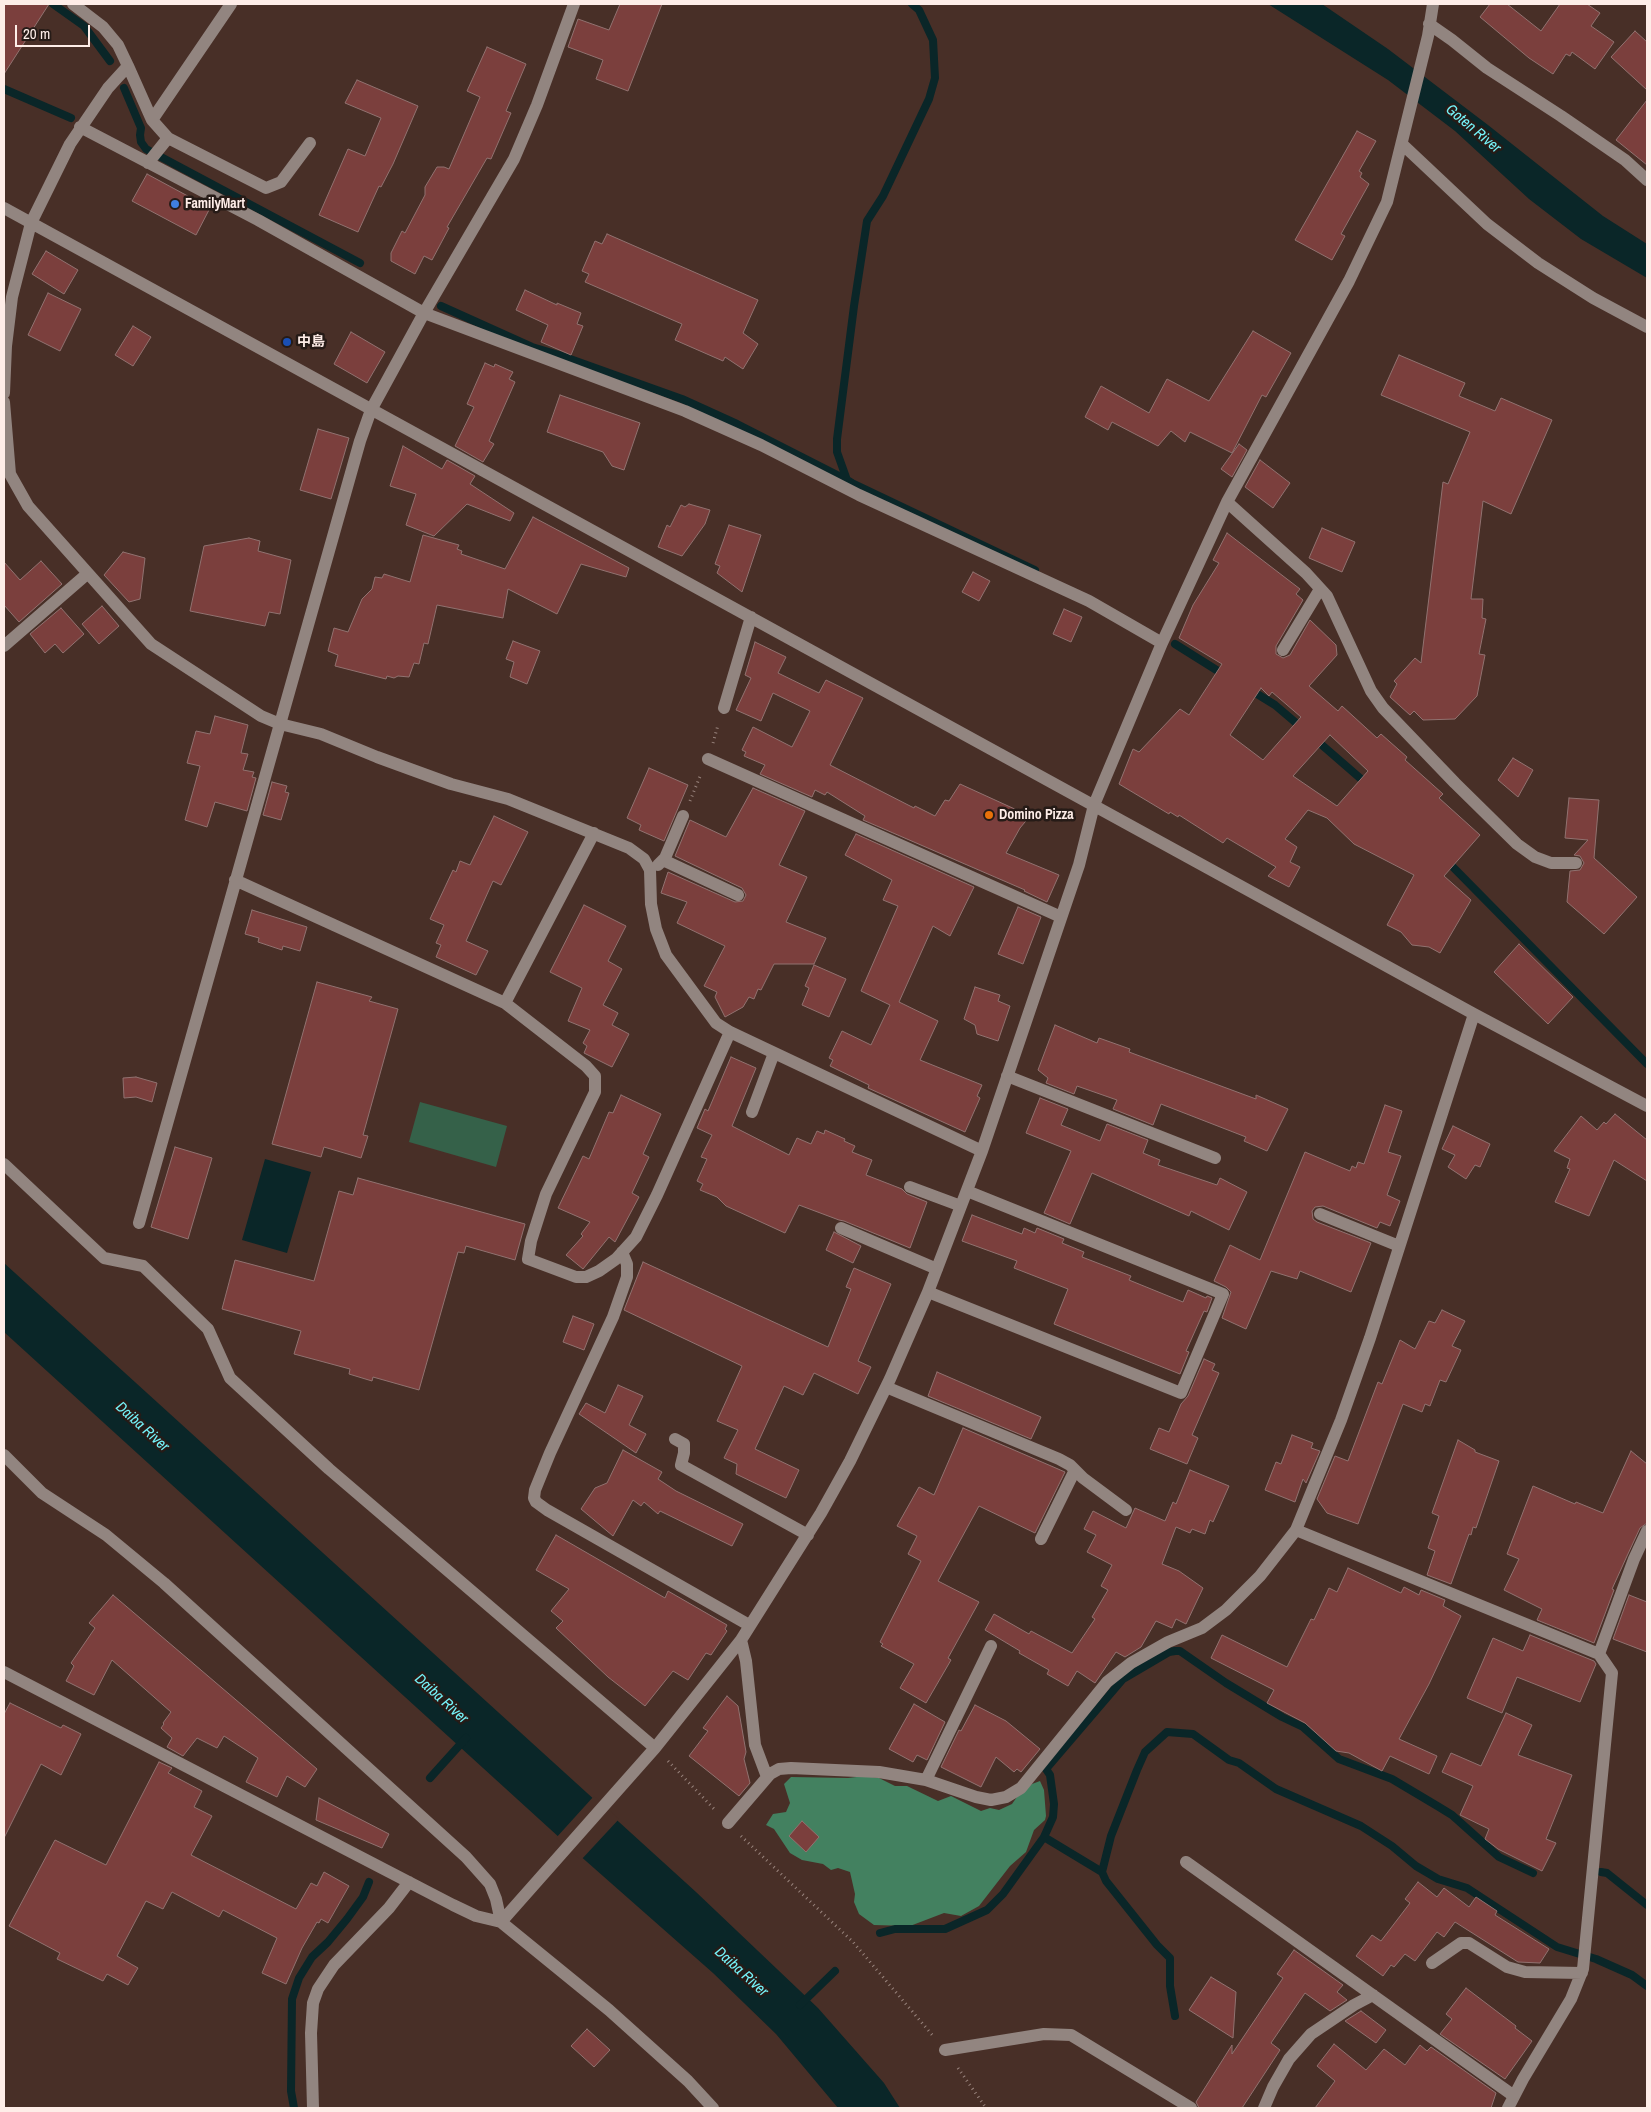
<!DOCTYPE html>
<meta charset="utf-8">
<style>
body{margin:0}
#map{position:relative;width:1651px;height:2112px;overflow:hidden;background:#482f27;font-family:"Archivo Narrow",sans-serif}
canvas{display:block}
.frame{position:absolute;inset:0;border:5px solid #feede8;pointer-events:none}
.scale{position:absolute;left:15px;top:25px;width:75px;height:22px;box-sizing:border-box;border:2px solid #feede8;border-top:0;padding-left:6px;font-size:15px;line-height:18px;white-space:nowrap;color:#feede8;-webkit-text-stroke:4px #261b17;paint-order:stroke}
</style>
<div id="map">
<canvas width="1651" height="2112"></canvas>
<div class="frame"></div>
<div class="scale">20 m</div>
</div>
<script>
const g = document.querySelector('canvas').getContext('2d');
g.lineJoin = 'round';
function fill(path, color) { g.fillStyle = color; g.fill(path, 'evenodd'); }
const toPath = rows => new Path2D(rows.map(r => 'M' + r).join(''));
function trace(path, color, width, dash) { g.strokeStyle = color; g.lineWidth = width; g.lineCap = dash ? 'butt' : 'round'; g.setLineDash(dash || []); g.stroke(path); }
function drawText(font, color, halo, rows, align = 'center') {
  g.font = font + ' "Archivo Narrow","Noto Sans JP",sans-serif'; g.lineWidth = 5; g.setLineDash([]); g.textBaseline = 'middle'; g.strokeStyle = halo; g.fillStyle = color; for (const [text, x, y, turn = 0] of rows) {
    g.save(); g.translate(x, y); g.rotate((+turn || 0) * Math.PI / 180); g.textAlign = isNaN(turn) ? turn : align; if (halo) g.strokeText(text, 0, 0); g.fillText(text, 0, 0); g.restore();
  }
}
fill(toPath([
 [420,1102,507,1126,496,1167,409,1142]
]), '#356149');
fill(toPath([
 [865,1776,879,1778,895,1786,907,1786,938,1801,951,1796,981,1811,990,1808,999,1810,1012,1804,1019,1794,1032,1784,1040,1781,1044,1790,1046,1816,1045,1820,1034,1830,1026,1852,1010,1866,979,1906,961,1916,944,1913,910,1926,874,1925,859,1914,854,1902,855,1894,850,1872,838,1868,831,1870,823,1864,802,1860,790,1853,774,1829,766,1825,773,1814,786,1812,790,1803,784,1784,791,1777,848,1778]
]), '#438160');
fill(toPath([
 [1268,4,1322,4,1388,49,1488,125,1603,216,1647,244,1647,278,1581,239,1529,199,1455,131,1388,80],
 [265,1159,311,1172,287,1253,242,1240],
 [4,1263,696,1892,818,2008,884,2083,900,2108,838,2108,776,2034,713,1973,561,1839,4,1332]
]), '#0a2628');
fill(toPath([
 [594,1796,619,1819,581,1860,556,1838]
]), '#482f27');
trace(toPath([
 [53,4,84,26,110,61],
 [912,4,919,10,933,40,935,78,929,99,883,196,867,221,854,306,837,439,837,452,847,480,852,483,1035,570],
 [124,88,141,128,140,135,141,142,146,149,360,263],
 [4,89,71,118],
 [441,306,532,347,559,355,682,399,737,424,847,480],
 [1175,644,1226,676],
 [1249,689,1275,705,1302,728],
 [1315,739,1368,785],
 [1447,861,1647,1064],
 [430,1778,466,1738],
 [1044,1837,1053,1817,1054,1804,1050,1775,1046,1769,1123,1679,1169,1652,1175,1651,1180,1651,1226,1683,1282,1717,1303,1727,1339,1759,1392,1779,1439,1807,1452,1815,1499,1857,1533,1873],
 [1102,1872,1106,1881,1157,1945,1170,1958,1170,1986,1175,2016],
 [1601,1872,1607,1873,1647,1905],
 [880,1933,895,1929,945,1929,987,1910,1003,1894,1044,1837,1102,1872,1111,1836,1137,1770,1145,1752,1167,1732,1193,1734,1229,1760,1239,1763,1276,1789,1361,1826,1392,1846,1416,1866,1438,1879,1467,1888,1557,1947,1596,1959,1632,1975,1647,1986],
 [800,2005,835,1971],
 [294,2108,291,2091,292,1999,299,1978,312,1957,328,1942,347,1919,363,1897,369,1882]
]), '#0a2628', 8);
const building = toPath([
 [4,4,49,4,4,74,4,4],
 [620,4,662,4,628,91,596,79,603,60,568,47,578,19,609,30,620,4],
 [1490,4,1507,4,1541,31,1560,4,1587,4,1600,13,1591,26,1614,42,1595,69,1572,52,1570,56,1566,54,1553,74,1529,58,1480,17,1490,4],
 [1635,31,1647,42,1647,90,1611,57,1635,31],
 [487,47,526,64,506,111,511,113,491,159,487,158,447,227,449,228,432,260,424,256,415,274,391,261,391,253,402,231,405,233,425,195,425,187,437,167,444,167,449,169,480,97,467,91,487,47],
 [357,80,418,106,393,164,381,187,379,186,358,232,319,215,348,149,365,156,381,118,345,103,357,80],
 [1647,100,1647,165,1616,140,1647,100],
 [1357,131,1376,141,1359,171,1362,173,1360,177,1369,184,1341,234,1345,236,1332,260,1295,240,1357,131],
 [147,174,210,208,196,235,132,201,147,174],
 [607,234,758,300,743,333,758,344,743,369,725,357,723,361,675,340,682,324,585,282,589,274,582,271,595,241,602,244,607,234],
 [46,251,78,270,64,294,32,274,46,251],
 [525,290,557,305,557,303,581,313,577,324,583,326,571,355,541,342,548,325,516,310,525,290],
 [48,293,81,309,60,351,28,335,48,293],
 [133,326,151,337,133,366,115,355,133,326],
 [1253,331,1291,353,1266,397,1262,395,1232,453,1190,432,1185,442,1171,431,1158,446,1112,422,1108,430,1085,417,1101,386,1149,413,1167,379,1209,401,1253,331],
 [351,332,385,352,367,383,334,364,351,332],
 [1399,355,1465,383,1459,396,1495,411,1501,398,1552,420,1511,514,1483,501,1471,599,1483,599,1482,618,1486,619,1479,654,1485,655,1477,696,1455,719,1423,720,1414,711,1410,715,1390,697,1397,684,1394,681,1415,658,1421,663,1443,482,1448,484,1470,432,1381,395,1399,355],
 [485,363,494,367,495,364,513,372,509,379,515,382,489,441,494,444,483,462,455,446,474,407,467,404,485,363],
 [560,395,640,423,624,470,612,466,603,452,547,432,560,395],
 [318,429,349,438,331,499,300,490,318,429],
 [1239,444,1247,450,1232,477,1221,469,1239,444],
 [403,446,442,469,447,460,475,476,470,484,514,513,510,521,467,504,434,536,406,525,416,494,390,486,403,446],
 [1260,460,1290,483,1273,508,1245,487,1260,460],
 [689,504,710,510,705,524,682,556,658,547,667,525,670,527,681,505,685,507,689,504],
 [533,517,629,568,626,577,581,564,557,614,508,589,503,618,437,605,428,644,424,643,419,664,414,663,409,677,398,676,394,678,387,676,386,679,335,666,338,655,328,651,334,628,348,632,362,599,372,589,375,577,382,578,384,574,410,582,423,535,459,545,457,549,462,551,461,554,505,569,533,517],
 [729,525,761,535,742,592,717,573,720,566,715,564,729,525],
 [1322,528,1355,542,1342,572,1309,558,1322,528],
 [1227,533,1300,589,1296,594,1303,600,1276,646,1276,654,1283,658,1290,655,1310,620,1336,645,1337,655,1309,686,1338,711,1342,706,1377,738,1381,734,1407,757,1405,760,1443,794,1439,798,1480,835,1444,876,1471,900,1440,953,1429,947,1412,945,1401,932,1387,925,1414,875,1354,844,1327,818,1308,810,1285,839,1297,847,1290,862,1300,867,1289,887,1268,876,1276,867,1227,838,1223,843,1179,815,1178,817,1170,812,1169,814,1119,784,1133,749,1139,752,1180,709,1189,715,1222,664,1179,638,1193,605,1219,563,1213,560,1227,533],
 [1261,688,1269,696,1272,692,1301,717,1263,760,1230,735,1261,688],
 [1330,735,1368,771,1337,806,1293,776,1330,735],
 [249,538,260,541,258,551,291,560,280,614,269,612,265,626,190,611,204,546,249,538],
 [123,552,145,558,140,599,129,602,104,575,123,552],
 [41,561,62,584,19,622,4,605,4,562,20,580,41,561],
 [973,572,990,581,979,601,962,592,973,572],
 [102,606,119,626,99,644,82,624,102,606],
 [61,608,84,634,63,653,55,644,45,653,30,634,61,608],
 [1064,609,1082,617,1071,642,1053,634,1064,609],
 [513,641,540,651,527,684,510,677,514,662,506,659,513,641],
 [755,642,786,657,778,673,819,693,826,680,863,698,830,765,914,808,915,806,935,816,945,800,949,801,960,784,1030,816,1020,828,1006,853,1059,875,1047,902,1024,891,1025,890,863,820,865,816,827,792,825,795,815,790,812,797,760,774,765,765,744,756,746,752,742,750,753,727,792,747,810,711,773,693,761,721,736,710,751,678,745,675,755,642],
 [215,716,248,725,241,753,248,754,243,770,254,772,252,777,256,778,247,811,215,802,207,827,185,820,200,766,187,763,196,731,210,734,215,716],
 [1513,758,1533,770,1518,797,1498,780,1513,758],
 [649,768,688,785,664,841,639,830,641,825,627,818,649,768],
 [272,782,287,786,285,792,289,793,281,820,263,815,272,782],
 [753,788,805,811,779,865,807,877,786,922,826,938,814,964,774,964,761,990,758,989,754,999,749,997,743,1007,725,1017,715,997,717,992,704,986,725,946,677,923,687,902,661,893,668,872,735,902,743,901,746,895,742,888,675,856,690,820,726,837,753,788],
 [1569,798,1599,800,1594,858,1637,897,1604,934,1567,902,1570,871,1580,870,1584,863,1580,856,1574,855,1588,840,1565,838,1569,798],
 [494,816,528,832,501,885,493,881,466,941,488,951,476,975,436,957,441,945,436,943,444,925,430,919,453,870,456,872,460,861,470,865,494,816],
 [856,834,974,887,950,936,933,926,899,1002,938,1021,920,1060,982,1085,977,1096,980,1098,965,1132,868,1088,869,1085,830,1066,833,1060,829,1058,842,1031,871,1045,890,1005,861,991,898,906,883,900,892,880,845,855,856,834],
 [584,905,626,926,608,961,622,969,603,1005,618,1013,612,1025,629,1034,612,1067,584,1053,587,1046,583,1043,590,1030,568,1021,582,988,550,972,584,905],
 [1018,907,1041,917,1023,964,998,954,1018,907],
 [252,910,307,927,300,951,283,946,282,950,258,942,259,938,245,934,252,910],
 [1519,944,1573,997,1548,1024,1494,972,1519,944],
 [814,965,846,979,829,1017,802,1005,809,988,805,986,814,965],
 [317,982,372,997,369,1001,398,1009,363,1135,368,1136,361,1158,324,1147,321,1157,272,1144,317,982],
 [975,987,1000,995,998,1001,1010,1006,998,1041,977,1034,975,1025,964,1019,975,987],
 [1055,1025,1097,1043,1099,1038,1130,1049,1129,1052,1256,1099,1256,1095,1288,1109,1267,1151,1244,1141,1246,1137,1161,1104,1153,1125,1113,1109,1117,1100,1077,1086,1074,1094,1046,1083,1048,1078,1038,1070,1055,1025],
 [731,1057,756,1068,732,1126,789,1155,797,1138,811,1144,817,1131,824,1134,825,1130,845,1139,844,1141,855,1146,852,1152,872,1160,866,1175,902,1189,907,1194,927,1202,910,1248,844,1221,839,1220,799,1205,785,1233,726,1206,717,1197,700,1190,703,1184,697,1181,707,1159,701,1157,712,1135,697,1128,705,1109,708,1111,731,1057],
 [136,1077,157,1083,152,1102,136,1097,124,1098,123,1078,136,1077],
 [621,1095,661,1114,643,1154,649,1157,632,1193,639,1197,615,1242,609,1237,583,1269,566,1255,583,1236,581,1234,590,1222,558,1208,583,1156,589,1159,609,1112,613,1113,621,1095],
 [1040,1098,1068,1109,1061,1125,1100,1141,1107,1124,1148,1140,1143,1153,1160,1160,1158,1165,1217,1185,1220,1178,1247,1192,1229,1230,1191,1211,1189,1216,1092,1173,1070,1224,1044,1213,1071,1151,1026,1133,1040,1098],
 [1385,1105,1402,1111,1388,1152,1401,1156,1387,1195,1400,1201,1390,1226,1380,1222,1377,1228,1323,1206,1315,1207,1312,1211,1313,1219,1317,1222,1371,1243,1351,1292,1300,1271,1297,1279,1271,1271,1246,1329,1222,1318,1231,1292,1226,1287,1214,1281,1230,1245,1260,1260,1305,1152,1350,1171,1352,1166,1356,1168,1358,1162,1364,1164,1385,1105],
 [1615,1114,1647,1140,1647,1181,1614,1160,1589,1216,1555,1202,1570,1169,1567,1168,1570,1159,1554,1151,1581,1116,1597,1130,1604,1122,1606,1124,1615,1114],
 [1453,1126,1490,1144,1480,1167,1475,1165,1466,1179,1448,1167,1455,1155,1442,1149,1453,1126],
 [175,1147,212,1158,188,1239,151,1227,175,1147],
 [358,1178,525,1224,515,1260,466,1246,464,1253,458,1252,419,1390,373,1377,372,1381,349,1374,350,1369,294,1354,301,1331,222,1309,235,1260,314,1281,339,1191,353,1195,358,1178],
 [972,1215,1022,1234,1024,1228,1035,1233,1037,1228,1064,1239,1062,1243,1084,1252,1082,1257,1131,1276,1129,1280,1183,1302,1188,1290,1206,1298,1207,1296,1212,1298,1207,1312,1204,1311,1186,1351,1189,1352,1180,1374,1054,1324,1068,1289,1014,1268,1017,1261,962,1241,972,1215],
 [834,1232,861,1246,853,1263,826,1250,834,1232],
 [643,1262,828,1347,851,1289,846,1287,854,1268,891,1284,858,1361,871,1367,858,1394,814,1373,803,1395,784,1386,755,1449,799,1470,786,1498,736,1474,737,1464,724,1458,738,1430,717,1421,742,1366,624,1310,643,1262],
 [1442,1310,1465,1321,1452,1346,1461,1350,1446,1382,1440,1380,1430,1406,1425,1404,1422,1412,1403,1404,1358,1524,1327,1513,1317,1499,1335,1456,1348,1461,1378,1382,1382,1384,1400,1340,1415,1349,1429,1321,1435,1323,1442,1310],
 [573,1316,594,1324,584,1350,563,1342,573,1316],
 [1204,1359,1215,1364,1212,1370,1219,1373,1192,1435,1198,1438,1187,1464,1150,1449,1159,1428,1169,1432,1181,1404,1188,1396,1204,1359],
 [937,1372,1041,1417,1031,1439,928,1396,937,1372],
 [618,1385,643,1396,629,1425,646,1434,636,1453,579,1414,586,1403,605,1413,618,1385],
 [963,1428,1065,1472,1035,1533,979,1506,938,1581,979,1602,948,1658,951,1660,926,1703,900,1688,914,1664,881,1646,883,1644,880,1642,921,1561,908,1554,917,1536,897,1526,919,1487,934,1495,963,1428],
 [1292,1435,1313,1443,1311,1448,1320,1451,1306,1483,1303,1479,1295,1502,1265,1490,1276,1462,1281,1464,1292,1435],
 [1458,1440,1475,1450,1475,1452,1499,1461,1476,1528,1473,1527,1471,1535,1469,1534,1451,1584,1427,1575,1435,1551,1428,1548,1439,1516,1432,1513,1458,1440],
 [623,1450,662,1472,658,1479,676,1491,743,1524,732,1546,660,1511,658,1514,644,1502,641,1506,633,1500,613,1536,581,1509,595,1488,607,1483,623,1450],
 [1631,1451,1647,1464,1647,1523,1640,1528,1627,1556,1612,1589,1614,1590,1594,1643,1537,1620,1542,1609,1504,1590,1519,1559,1507,1554,1533,1486,1575,1504,1576,1502,1603,1513,1631,1451],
 [1190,1470,1229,1486,1213,1522,1210,1520,1205,1534,1192,1529,1190,1533,1176,1527,1162,1564,1179,1571,1203,1588,1186,1624,1176,1619,1172,1628,1156,1621,1141,1647,1125,1657,1116,1652,1095,1683,1077,1671,1068,1686,1047,1674,1049,1670,1019,1653,1020,1651,985,1630,994,1614,1029,1634,1031,1631,1072,1653,1095,1619,1092,1617,1108,1590,1101,1586,1112,1565,1087,1552,1096,1535,1084,1529,1093,1511,1126,1528,1135,1508,1165,1521,1173,1502,1176,1504,1190,1470],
 [556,1535,665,1598,668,1591,727,1625,725,1629,727,1631,711,1655,706,1653,688,1680,673,1671,645,1706,608,1677,556,1628,563,1621,551,1611,569,1589,536,1570,556,1535],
 [1348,1568,1401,1593,1404,1587,1419,1595,1421,1590,1445,1600,1443,1606,1461,1616,1429,1684,1399,1739,1437,1756,1429,1774,1390,1756,1382,1771,1349,1753,1336,1751,1305,1723,1267,1703,1274,1690,1211,1658,1222,1635,1287,1667,1311,1619,1314,1620,1329,1588,1337,1592,1348,1568],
 [113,1595,317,1769,305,1787,287,1776,277,1797,246,1782,258,1758,224,1736,217,1748,197,1738,183,1756,167,1747,172,1738,161,1728,164,1724,163,1723,171,1712,112,1660,94,1695,66,1681,74,1666,71,1663,95,1628,89,1623,113,1595],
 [1629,1595,1647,1602,1647,1652,1613,1639,1629,1595],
 [1530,1635,1594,1661,1596,1664,1580,1702,1517,1677,1502,1713,1467,1698,1493,1638,1523,1651,1530,1635],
 [727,1696,738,1706,746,1752,744,1759,750,1783,739,1796,689,1756,708,1731,703,1728,727,1696],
 [10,1703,61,1728,63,1725,81,1734,61,1775,41,1764,4,1838,4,1714,10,1703],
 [914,1704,945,1722,927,1760,917,1755,913,1762,889,1749,914,1704],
 [975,1705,1006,1721,1040,1749,1021,1772,1017,1769,1014,1772,996,1757,981,1787,941,1767,959,1730,961,1731,975,1705],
 [1506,1713,1532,1725,1518,1755,1572,1775,1546,1839,1556,1843,1542,1871,1498,1849,1485,1839,1489,1829,1460,1815,1473,1786,1442,1772,1451,1753,1481,1766,1506,1713],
 [159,1762,172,1768,168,1773,202,1791,194,1807,212,1816,191,1855,296,1909,311,1883,317,1886,324,1872,349,1886,328,1923,321,1919,319,1923,317,1922,302,1948,286,1984,262,1973,277,1938,223,1910,219,1917,172,1892,163,1909,146,1901,117,1956,138,1968,128,1985,107,1974,103,1981,57,1959,60,1953,9,1926,55,1840,106,1865,159,1762],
 [319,1798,389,1834,382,1848,316,1820,319,1798],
 [802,1821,819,1837,806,1852,789,1836,802,1821],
 [1418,1882,1437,1897,1444,1888,1469,1907,1476,1897,1497,1911,1495,1915,1549,1949,1540,1963,1518,1962,1455,1922,1444,1937,1437,1932,1415,1961,1405,1954,1394,1967,1391,1965,1383,1976,1356,1956,1372,1935,1381,1941,1410,1903,1405,1899,1418,1882],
 [1294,1950,1343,1985,1337,1992,1347,2000,1330,2011,1305,1993,1271,2043,1280,2050,1242,2108,1199,2108,1196,2102,1232,2045,1232,2054,1283,1978,1277,1974,1294,1950],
 [1211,1977,1236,1992,1233,2038,1189,2010,1211,1977],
 [1466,1988,1516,2026,1515,2028,1532,2041,1505,2079,1440,2034,1452,2019,1446,2014,1466,1988],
 [1361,2011,1386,2030,1376,2043,1345,2021,1361,2011],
 [587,2029,610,2050,594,2067,571,2046,587,2029],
 [1334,2044,1366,2070,1384,2049,1405,2065,1420,2045,1427,2051,1431,2047,1496,2093,1491,2108,1315,2108,1335,2081,1317,2066,1334,2044]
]);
fill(building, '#7b3f3d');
trace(building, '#917270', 1);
trace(toPath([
 [713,743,718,725],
 [690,801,701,774],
 [668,1761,716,1811],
 [741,1836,853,1942,934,2037],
 [958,2068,986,2108]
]), '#99847d', 3, [1, 4]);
trace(toPath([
 [73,4,103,27,118,45,128,66],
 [1429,24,1452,40,1487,68,1561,116,1625,160,1647,180],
 [152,120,168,138,266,188,281,182,310,143],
 [80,127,258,220,424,313,685,411,761,445,859,495,1089,601,1162,643],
 [1402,144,1487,224,1538,263,1593,298,1647,327],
 [148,163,168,138],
 [4,208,1474,1014,1647,1106],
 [4,393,6,346,12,297,31,223,70,144,108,88,128,66,152,120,231,4],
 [4,402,10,474,28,506,151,644,261,716,280,724,321,734,377,757,451,784,508,799,629,848,644,859,650,870,651,904,656,929,666,955,716,1023,730,1032,982,1151],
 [1227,502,1306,573,1327,596,1371,691,1383,708,1455,783,1517,844,1535,857,1551,863,1576,863],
 [4,646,87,574],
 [1283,650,1320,589],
 [724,708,751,617],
 [708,759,1061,917],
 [663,860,738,895],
 [658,865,665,858,683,816],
 [235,880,505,1003,586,1066,595,1076,595,1092,546,1194,531,1241,528,1259,576,1277,586,1277,599,1271,616,1259,636,1237,657,1195,730,1032],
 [505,1003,594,833],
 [1474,1014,1370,1338,1341,1420,1296,1530,1599,1654,1612,1673,1583,1969,1571,1999,1523,2079,1508,2108],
 [1007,1076,1215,1158],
 [752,1112,774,1053],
 [4,1164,104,1258,143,1266,208,1329,230,1378,329,1469,655,1748],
 [910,1187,961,1206],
 [1320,1214,1399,1246],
 [139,1223,360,441,371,410,424,313,514,159,537,105,574,4],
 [841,1228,937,1269],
 [622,1252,627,1264,627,1277,613,1317,550,1453,535,1490,534,1498,536,1502,547,1510,749,1625],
 [928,1292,1181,1393,1223,1294,967,1191],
 [886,1387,1059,1459,1070,1465,1083,1478,1126,1510],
 [675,1439,684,1444,684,1453,681,1465,808,1535],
 [4,1455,42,1493,106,1535,164,1583,466,1857,490,1884,496,1899,501,1922],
 [1041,1539,1075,1470],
 [741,1640,746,1661,755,1745,767,1777],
 [1599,1654,1634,1559,1647,1531],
 [4,1672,453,1905,476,1916,501,1922,609,2010,688,2081,713,2108],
 [926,1780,976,1797,991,1800,1006,1797,1021,1788,1107,1682,1131,1663,1168,1642,1202,1628,1226,1610,1260,1576,1296,1530],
 [728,1823,770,1774,779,1769,791,1768,879,1772,926,1780,991,1646],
 [1186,1862,1514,2096],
 [501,1922,655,1748,741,1640,821,1513,850,1461,890,1379,928,1292,982,1151,1079,865,1094,805,1162,643,1227,502,1349,281,1387,202,1428,36,1433,4],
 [1432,1963,1461,1943,1469,1943,1507,1967,1525,1972,1582,1973],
 [945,2050,1044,2034,1071,2035,1191,2108],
 [313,2108,311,2033,313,2003,318,1989,334,1965,389,1908,409,1882],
 [1264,2108,1273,2087,1289,2059,1311,2034,1354,2005,1373,1995]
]), '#928580', 12);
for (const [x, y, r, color] of [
 [175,204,5,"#3f7fe0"],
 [287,342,5,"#1a4fb4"],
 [989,815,5,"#e8710a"]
]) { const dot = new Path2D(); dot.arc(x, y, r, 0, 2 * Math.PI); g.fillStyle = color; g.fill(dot); trace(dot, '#261b17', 2); }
drawText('bold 14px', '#feede8', '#261b17', [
 ["FamilyMart",185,204],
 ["中島",297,342],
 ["Domino Pizza",999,815]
], 'left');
drawText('italic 15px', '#75f4fa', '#261b17', [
 ["Goten River",1473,129,40],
 ["Daiba River",142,1427,42],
 ["Daiba River",441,1699,42],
 ["Daiba River",741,1972,42]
]);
</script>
